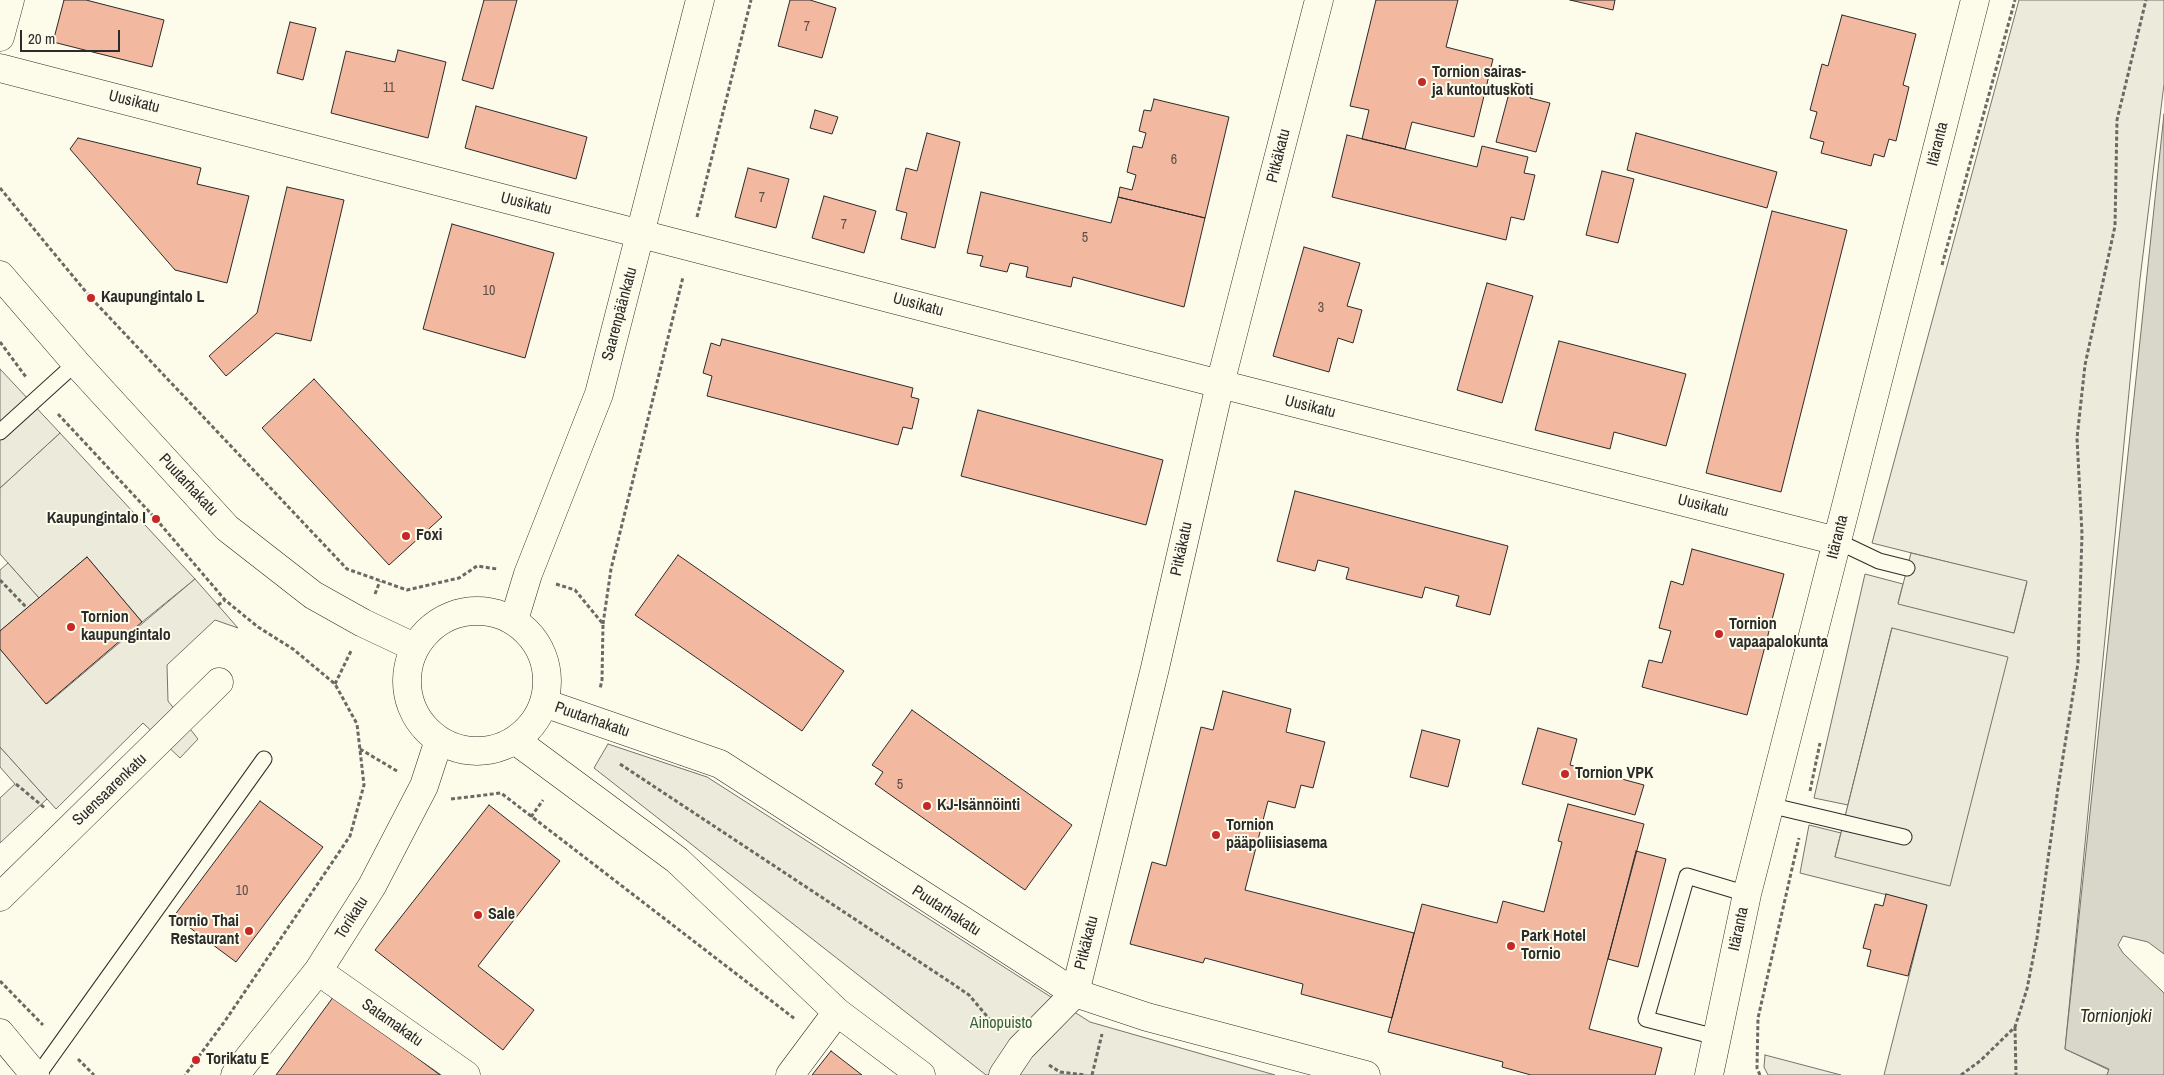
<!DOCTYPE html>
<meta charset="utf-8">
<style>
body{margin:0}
#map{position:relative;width:2164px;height:1075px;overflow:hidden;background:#fdfbea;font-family:"Archivo Narrow",sans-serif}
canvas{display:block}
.scale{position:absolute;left:20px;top:30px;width:100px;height:22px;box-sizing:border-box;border:2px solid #2b2b2b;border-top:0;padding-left:6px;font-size:15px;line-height:18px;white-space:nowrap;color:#2b2b2b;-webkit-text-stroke:4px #fdfbea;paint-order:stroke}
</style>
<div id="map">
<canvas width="2164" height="1075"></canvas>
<div class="scale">20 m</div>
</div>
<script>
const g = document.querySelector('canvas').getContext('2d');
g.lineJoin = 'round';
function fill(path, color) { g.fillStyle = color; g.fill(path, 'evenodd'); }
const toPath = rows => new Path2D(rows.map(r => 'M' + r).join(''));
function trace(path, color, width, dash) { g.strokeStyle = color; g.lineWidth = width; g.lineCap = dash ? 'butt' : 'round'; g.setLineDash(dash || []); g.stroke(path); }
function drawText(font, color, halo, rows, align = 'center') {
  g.font = font + ' "Archivo Narrow",sans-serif'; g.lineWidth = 4; g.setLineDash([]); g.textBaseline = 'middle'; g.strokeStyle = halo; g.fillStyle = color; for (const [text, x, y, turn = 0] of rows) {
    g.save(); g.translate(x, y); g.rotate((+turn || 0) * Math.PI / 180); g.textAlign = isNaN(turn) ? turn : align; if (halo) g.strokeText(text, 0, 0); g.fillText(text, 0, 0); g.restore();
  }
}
const green = toPath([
 [2019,0,2164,0,2164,84,2140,279,2065,1049,2109,1070,2107,1075,1884,1075,1927,905,1800,873,1809,825,1841,833,1835,857,1892,628,1848,805,1814,798,1865,574,1903,584,1898,603,2014,633,2027,582,1872,543,2019,0],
 [60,433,195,579,142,622,87,557,39,598,0,554,0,488,60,433],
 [608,744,707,777,1090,1022,1275,1075,986,1075,594,768,608,744],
 [0,747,47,799,0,843,0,798,15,784,0,767,0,747],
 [1765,1055,1841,1075,1768,1075,1764,1067,1765,1055]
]);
fill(green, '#ecebdb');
trace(green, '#74746e', 1);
const parking = toPath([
 [0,369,60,433,0,488,0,369],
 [1911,553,2027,581,2014,633,1898,604,1911,553],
 [8,563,39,598,0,631,0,570,8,563],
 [195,579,238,628,215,620,167,665,168,701,198,739,180,758,143,723,56,809,0,747,0,649,47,704,195,579],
 [1892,628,2008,657,1950,886,1835,857,1892,628]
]);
fill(parking, '#eceadb');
trace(parking, '#74746e', 1);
const water = toPath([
 [2164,114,2164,954,2148,942,2123,936,2118,945,2123,953,2164,993,2164,1075,2107,1075,2109,1069,2065,1049,2164,114]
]);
fill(water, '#d8d7c9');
trace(water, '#74746e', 1);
const building = toPath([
 [64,0,86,0,164,20,152,67,53,42,64,0],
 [484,0,517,0,493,89,462,80,484,0],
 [790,0,810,0,836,8,822,58,778,46,790,0],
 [1376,0,1458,0,1446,47,1493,59,1474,137,1412,122,1405,149,1362,139,1369,110,1350,106,1376,0],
 [1570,0,1615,0,1613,10,1570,0],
 [1842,15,1916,34,1903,85,1909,87,1896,141,1889,139,1884,157,1874,154,1871,166,1821,153,1824,142,1810,138,1817,112,1810,110,1822,64,1828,66,1842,15],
 [290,22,316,28,303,80,277,73,290,22],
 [398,50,446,62,428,138,331,113,346,51,395,62,398,50],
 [1512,82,1533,88,1530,98,1550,103,1536,152,1496,142,1512,82],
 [1154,99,1229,117,1205,218,1118,197,1120,187,1132,190,1136,175,1127,172,1133,146,1142,148,1146,133,1139,131,1144,110,1151,111,1154,99],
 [476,106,587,137,576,179,465,148,476,106],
 [815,110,838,117,832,134,810,128,815,110],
 [927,133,960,142,935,248,901,239,907,213,896,210,906,168,917,171,927,133],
 [1636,133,1777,172,1767,208,1627,170,1636,133],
 [1347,135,1477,167,1482,146,1528,157,1524,173,1535,175,1524,220,1511,217,1506,240,1332,197,1347,135],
 [78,138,201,168,197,184,249,196,227,283,175,270,70,149,78,138],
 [748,168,789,179,776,228,735,217,748,168],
 [1602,171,1634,179,1618,243,1586,235,1602,171],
 [287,187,344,200,311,341,276,333,226,376,209,356,257,313,287,187],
 [981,192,1111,223,1118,197,1205,218,1184,307,1073,277,1071,287,1026,277,1028,267,1010,263,1007,272,980,266,983,256,967,253,981,192],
 [824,196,876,211,864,253,812,238,824,196],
 [1772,211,1847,230,1781,492,1706,473,1772,211],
 [452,224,554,253,525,358,423,329,452,224],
 [1304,247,1360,263,1347,306,1362,310,1353,343,1338,338,1329,372,1273,356,1304,247],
 [1487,283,1533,296,1502,403,1457,390,1487,283],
 [722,339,913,388,911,397,919,399,912,429,903,427,898,445,707,396,712,376,703,373,711,343,720,346,722,339],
 [1559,341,1686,374,1666,446,1614,432,1610,449,1535,430,1559,341],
 [314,379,442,517,389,565,262,428,314,379],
 [978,410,1163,460,1146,525,961,476,978,410],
 [1295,491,1508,546,1490,615,1456,606,1459,596,1425,587,1422,598,1346,579,1349,568,1318,560,1315,571,1277,561,1295,491],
 [1692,549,1784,574,1747,715,1642,687,1649,660,1662,663,1671,631,1659,628,1671,581,1683,585,1692,549],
 [678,555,844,671,802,731,635,615,678,555],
 [87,557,142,622,46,704,0,649,0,631,87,557],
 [1223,691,1291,709,1286,732,1325,742,1313,788,1301,785,1295,808,1268,801,1245,890,1414,933,1392,1018,1301,994,1303,984,1205,958,1203,963,1130,944,1152,862,1166,866,1201,727,1213,730,1223,691],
 [912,710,1072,825,1025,890,875,784,883,772,872,765,912,710],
 [1538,728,1577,739,1570,765,1644,785,1635,815,1522,784,1538,728],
 [1422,730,1460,740,1448,787,1410,777,1422,730],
 [260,801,323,847,236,962,174,916,260,801],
 [1568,804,1644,824,1589,1029,1662,1048,1655,1075,1531,1075,1502,1067,1503,1062,1388,1032,1422,904,1497,923,1503,901,1544,912,1562,842,1558,841,1568,804],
 [489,805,560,861,478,966,534,1010,503,1050,375,950,489,805],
 [1636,851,1666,859,1638,967,1608,959,1636,851],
 [1886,894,1927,905,1908,976,1867,966,1871,950,1863,948,1875,904,1883,906,1886,894],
 [334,996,440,1075,276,1075,334,996],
 [831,1051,862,1075,812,1075,831,1051]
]);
fill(building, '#f2b8a0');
trace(building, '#2b2b2b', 1);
const service = toPath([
 [0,432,76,363],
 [1837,541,1879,561,1907,568],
 [1769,805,1904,837],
 [1716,1037,1646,1019,1687,876,1747,894],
 [38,1075,264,759]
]);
const minor = toPath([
 [0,37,10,0],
 [0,68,1220,384,1837,541],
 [0,275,76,363,227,528,313,595,363,623,414,647],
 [0,897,219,682],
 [318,971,466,1075],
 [1075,993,1155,668,1220,384,1319,0],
 [0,1033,35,1075],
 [235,1075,318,971,372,886,424,786,438,743],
 [790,1075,837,1012],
 [1709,1075,1747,894,1975,0]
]);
const tertiary = toPath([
 '407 681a70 70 0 1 1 140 0a70 70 0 1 1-140 0Z',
 [514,620,528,574,599,394,700,0],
 [544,703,720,764,1075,993,1147,1017,1366,1075],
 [515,740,677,860,837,1012,921,1075],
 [1003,1075,1021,1048,1075,993]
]);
trace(service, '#2b2b2b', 17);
trace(minor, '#2b2b2b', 29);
trace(tertiary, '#2b2b2b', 29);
trace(toPath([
 [0,188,91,298,347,569,407,590,459,578,477,566,497,569],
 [697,217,751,0],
 [1942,265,2015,0],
 [0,342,26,377],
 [58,414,156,519,225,600,258,627,293,649,335,684,357,724,364,785,350,836,225,1021,185,1075],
 [0,580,27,608],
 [556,584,575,590,603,624,602,680,600,689],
 [375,594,380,581],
 [218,605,225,600],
 [603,624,611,569,683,277],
 [335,684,351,651],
 [360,749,397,771],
 [620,764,953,984,969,995,997,1028],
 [16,784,46,809],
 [1810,791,1820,743],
 [451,799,501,793,795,1019],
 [531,817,543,800],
 [0,981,43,1025],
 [2015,1027,2016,1075],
 [78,1059,94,1075],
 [1049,1065,1060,1072,1086,1075],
 [1092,1075,1102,1034],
 [1760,1075,1757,1068,1758,1018,1799,838],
 [1961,1075,1980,1061,2015,1027,2027,989,2037,938,2058,788,2078,663,2082,534,2077,438,2085,365,2115,226,2117,120,2146,0]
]), '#6a6964', 3, [4, 2.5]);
trace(service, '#fdfbea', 15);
trace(minor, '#fdfbea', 28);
trace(tertiary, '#fdfbea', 28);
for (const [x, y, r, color] of [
 [1422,82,5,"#c62828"],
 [91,298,5,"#c62828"],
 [156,519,5,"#c62828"],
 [406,536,5,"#c62828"],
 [71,627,5,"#c62828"],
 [1719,634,5,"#c62828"],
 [1565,774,5,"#c62828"],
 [927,806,5,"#c62828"],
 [1216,835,5,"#c62828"],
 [478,915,5,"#c62828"],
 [249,931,5,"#c62828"],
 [1511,946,5,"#c62828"],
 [196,1060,5,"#c62828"]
]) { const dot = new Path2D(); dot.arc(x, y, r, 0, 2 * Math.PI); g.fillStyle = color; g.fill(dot); trace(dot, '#fdfbea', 2); }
drawText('14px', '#5d4e48', null, [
 ["7",807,27],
 ["11",389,88],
 ["6",1174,160],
 ["7",762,198],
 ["7",844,225],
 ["5",1085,238],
 ["10",489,291],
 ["3",1321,308],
 ["5",900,785],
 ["10",242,891]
]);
drawText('bold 16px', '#2b2b2b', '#fdfbea', [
 ["Tornion sairas-",1432,73],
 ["ja kuntoutuskoti",1432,91],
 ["Kaupungintalo L",101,298],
 ["Kaupungintalo I",146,519,"right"],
 ["Foxi",416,536],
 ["Tornion",81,618],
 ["kaupungintalo",81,636],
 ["Tornion",1729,625],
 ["vapaapalokunta",1729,643],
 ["Tornion VPK",1575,774],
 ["KJ-Isännöinti",937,806],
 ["Tornion",1226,826],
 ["pääpoliisiasema",1226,844],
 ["Sale",488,915],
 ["Tornio Thai",239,922,"right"],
 ["Restaurant",239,940,"right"],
 ["Park Hotel",1521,937],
 ["Tornio",1521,955],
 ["Torikatu E",206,1060]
], 'left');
drawText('16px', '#2b2b2b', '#fdfbea', [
 ["Uusikatu",134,102,14],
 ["Itäranta",1938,144,-76],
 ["Pitkäkatu",1279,156,-76],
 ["Uusikatu",526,204,14],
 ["Uusikatu",918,305,15],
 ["Saarenpäänkatu",620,314,-75],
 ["Uusikatu",1310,407,14],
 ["Puutarhakatu",188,485,47],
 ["Uusikatu",1703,506,14],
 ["Itäranta",1838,537,-76],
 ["Pitkäkatu",1182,549,-78],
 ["Puutarhakatu",592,720,19],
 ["Suensaarenkatu",110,790,-44],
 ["Puutarhakatu",946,911,33],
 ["Torikatu",352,918,-58],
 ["Itäranta",1739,929,-78],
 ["Pitkäkatu",1087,943,-76],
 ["Satamakatu",392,1023,35]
]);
drawText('16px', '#34623c', '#fdfbea', [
 ["Ainopuisto",1001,1024]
]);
drawText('italic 18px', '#2b2b2b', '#fdfbea', [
 ["Tornionjoki",2116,1017]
]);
</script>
